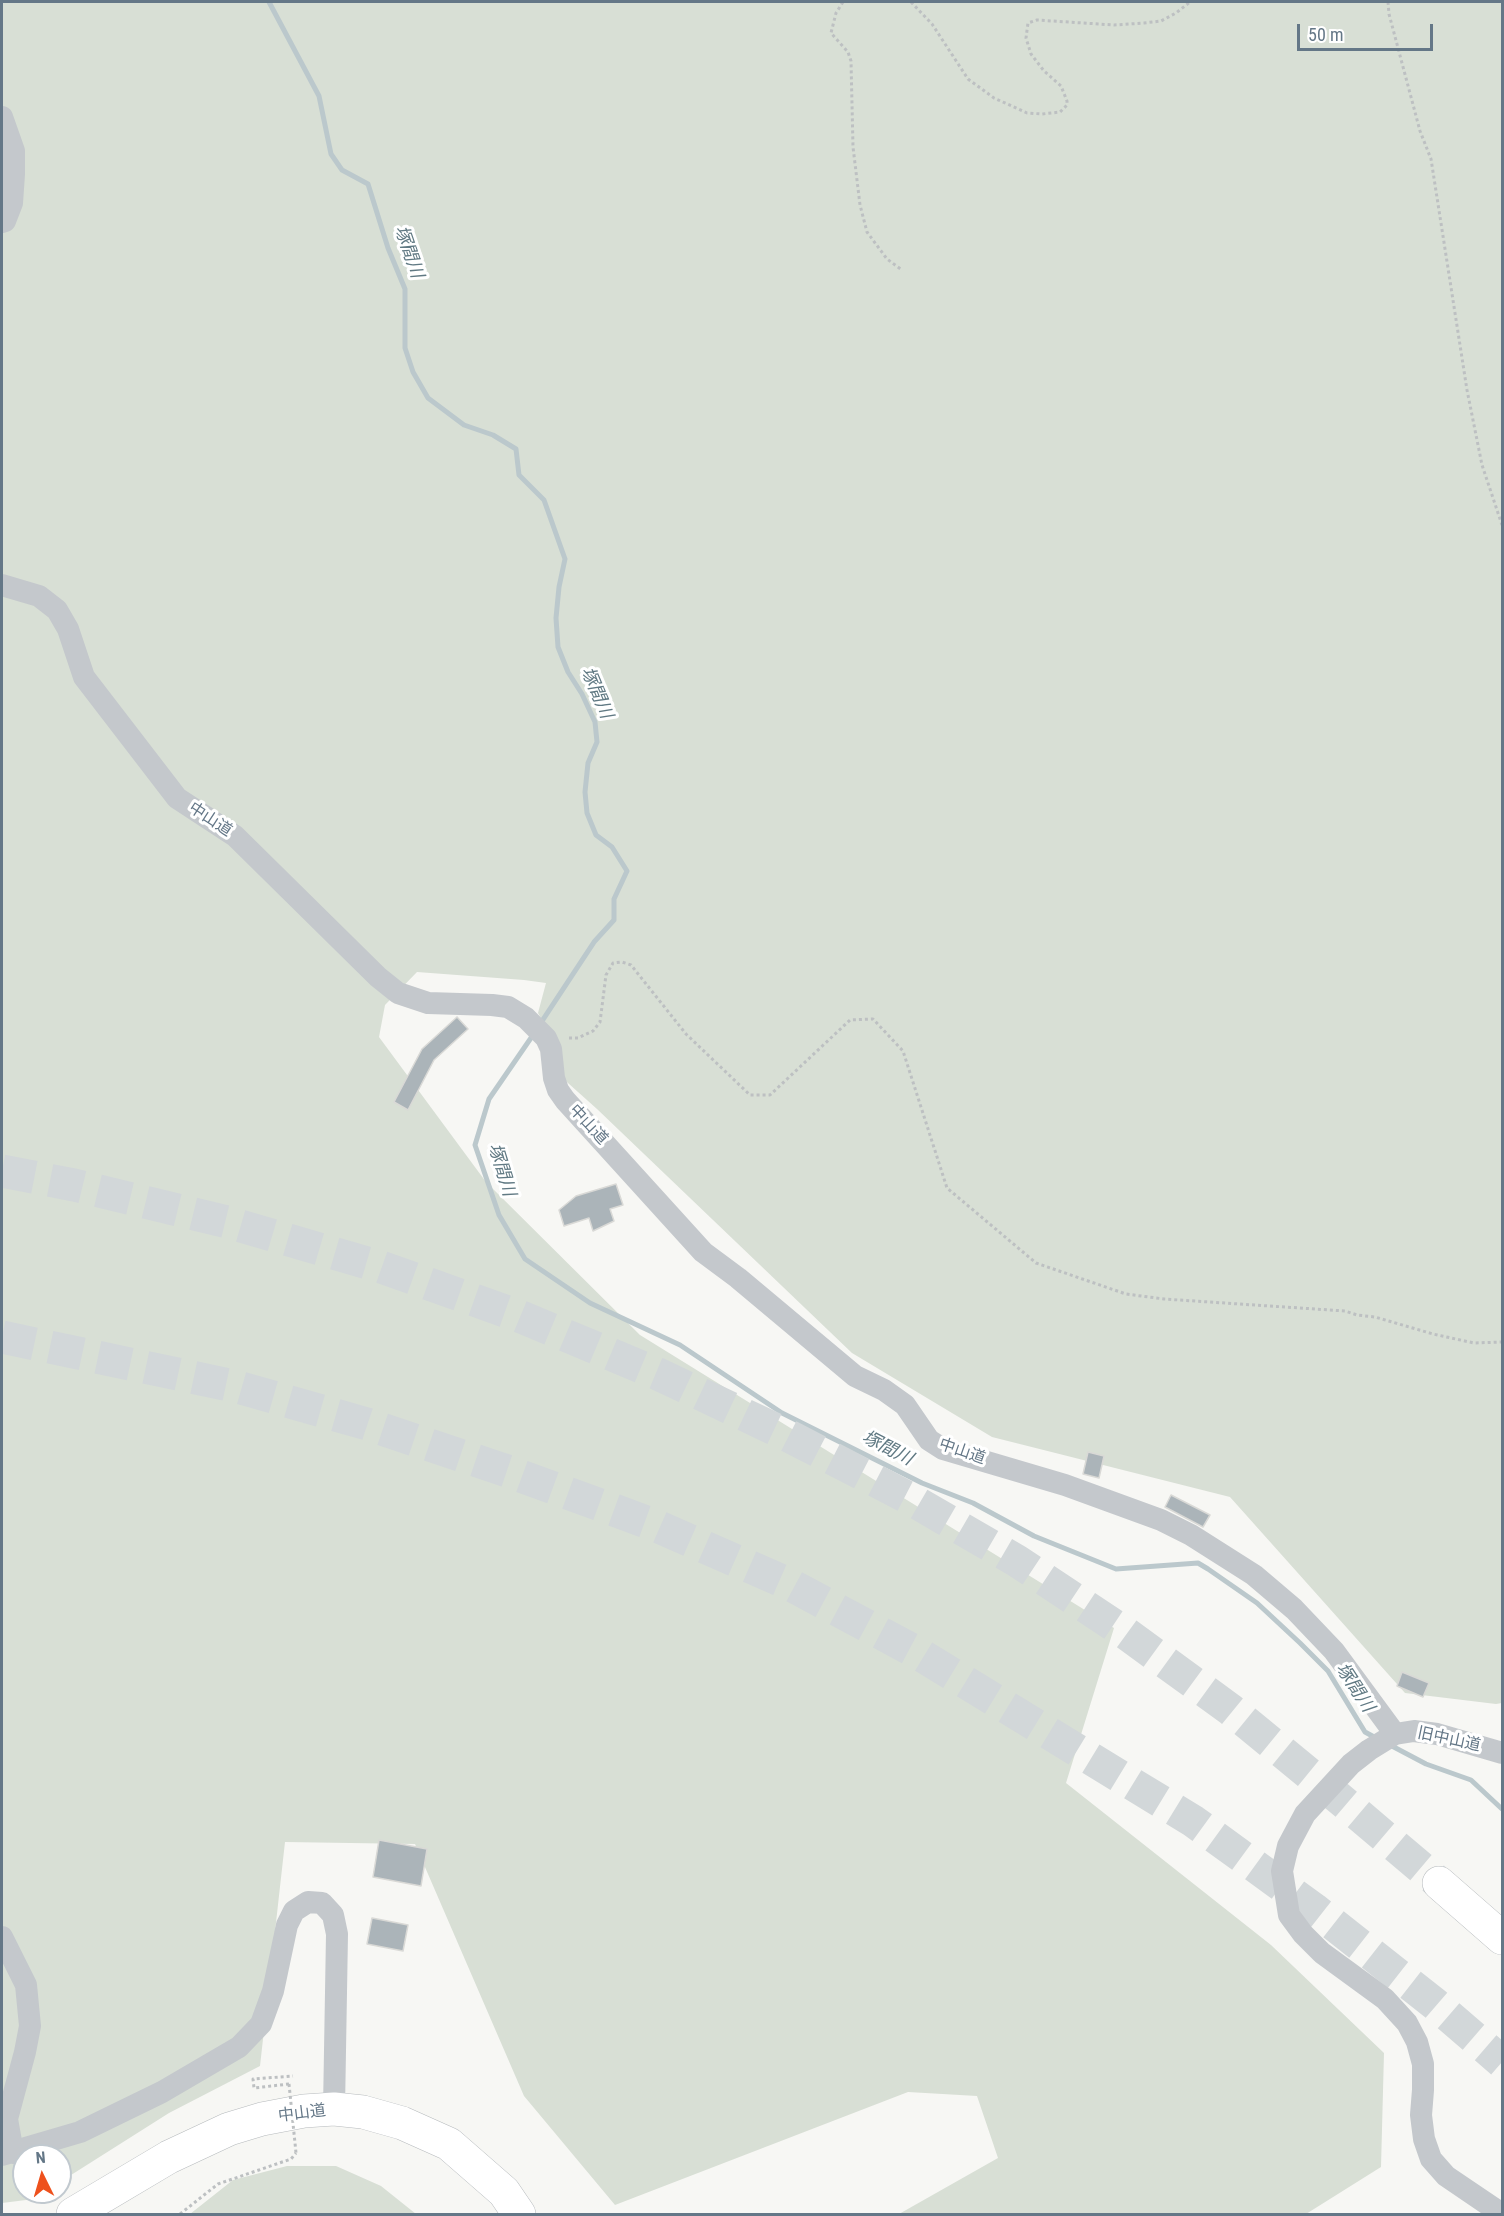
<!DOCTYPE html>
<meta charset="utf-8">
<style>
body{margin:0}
#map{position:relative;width:1504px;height:2216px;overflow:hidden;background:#f7f7f4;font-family:"Roboto Condensed",sans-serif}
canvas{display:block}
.frame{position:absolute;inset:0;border:3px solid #647787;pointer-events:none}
.north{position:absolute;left:12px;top:2144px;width:60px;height:60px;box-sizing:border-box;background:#fff;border:2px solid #c1c9cf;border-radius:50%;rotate:355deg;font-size:16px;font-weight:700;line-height:24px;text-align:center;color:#647787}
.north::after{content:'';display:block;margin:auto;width:21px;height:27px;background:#ee511d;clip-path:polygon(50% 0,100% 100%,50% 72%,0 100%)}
.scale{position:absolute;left:1297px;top:24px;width:136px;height:27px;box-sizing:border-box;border:3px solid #647787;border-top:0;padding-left:8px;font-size:18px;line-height:21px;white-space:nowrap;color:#647787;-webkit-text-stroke:4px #fff;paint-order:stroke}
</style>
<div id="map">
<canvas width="1504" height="2216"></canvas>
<div class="frame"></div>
<div class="north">N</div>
<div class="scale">50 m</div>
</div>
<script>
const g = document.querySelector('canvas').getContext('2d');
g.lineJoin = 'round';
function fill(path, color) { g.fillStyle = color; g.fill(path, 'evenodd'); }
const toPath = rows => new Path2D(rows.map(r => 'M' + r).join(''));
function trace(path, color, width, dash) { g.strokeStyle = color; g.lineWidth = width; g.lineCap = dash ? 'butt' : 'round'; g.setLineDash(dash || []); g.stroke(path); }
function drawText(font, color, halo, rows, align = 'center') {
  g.font = font + ' "Roboto Condensed","Noto Sans JP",sans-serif'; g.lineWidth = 6; g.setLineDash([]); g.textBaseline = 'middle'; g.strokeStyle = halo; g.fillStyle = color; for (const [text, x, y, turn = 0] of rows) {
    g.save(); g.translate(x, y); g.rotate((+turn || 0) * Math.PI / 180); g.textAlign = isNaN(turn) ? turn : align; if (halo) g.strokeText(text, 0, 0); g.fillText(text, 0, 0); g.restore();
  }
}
fill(toPath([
 [2,2,1502,2,1502,1703,1496,1704,1405,1693,1230,1497,992,1437,852,1353,597,1109,559,1075,556,1043,538,1013,546,983,524,980,417,972,385,1005,379,1037,486,1182,640,1335,1114,1628,1066,1783,1271,1945,1384,2053,1381,2167,1306,2214,899,2214,998,2158,977,2096,908,2092,615,2205,524,2096,415,1844,285,1842,260,2066,169,2113,60,2182,60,2156,24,2156,24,2192,44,2192,34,2199,2,2203],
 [287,2166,336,2166,381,2186,416,2214,190,2214,233,2180]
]), '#d8dfd5');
trace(toPath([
 [269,2,319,96,331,154,342,170,368,184,388,248,405,289,405,348,413,372,428,398,464,425,493,435,516,449,519,475,544,500,565,559,559,587,556,618,558,647,568,672,582,694,595,722,597,742,588,763,585,792,587,813,596,835,612,847,627,871,614,899,614,920,594,942,540,1024],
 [533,1035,489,1099,475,1145,499,1215,525,1259,590,1303,680,1345,782,1413,922,1483,973,1503,1034,1536,1116,1569,1198,1563,1208,1569,1257,1603,1300,1643,1328,1671,1365,1732,1376,1738],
 [1390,1745,1426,1764,1471,1780,1502,1809]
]), '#bbc8cc', 5);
const building = toPath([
 [457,1017,468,1029,434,1060,408,1110,394,1102,422,1049,457,1017],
 [616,1184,623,1205,610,1209,614,1221,593,1231,589,1218,564,1226,559,1210,576,1196,616,1184],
 [1088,1452,1104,1456,1099,1478,1083,1474,1088,1452],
 [1171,1495,1210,1515,1203,1527,1165,1507,1171,1495],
 [1402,1672,1429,1683,1423,1697,1397,1686,1402,1672],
 [379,1840,427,1849,421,1886,373,1877,379,1840],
 [372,1918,408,1925,403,1951,367,1944,372,1918]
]);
fill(building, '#abb4b9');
trace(building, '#d9d9d6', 1.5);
trace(toPath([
 [2,1171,74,1185,227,1222,381,1267,519,1316,658,1374,783,1433,907,1497,1017,1561,1124,1632,1231,1710,1340,1799,1439,1883],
 [2,1337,234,1386,367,1424,507,1471,652,1524,789,1584,916,1652,1193,1821,1314,1909,1435,2004,1502,2062]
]), '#d2d7d9', 33, [33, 16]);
const highway = toPath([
 [1439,1883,1502,1938],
 [73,2214,169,2157,229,2129,262,2119,304,2111,334,2109,363,2112,402,2123,449,2144,504,2192,519,2214]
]);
trace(highway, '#b6babd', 34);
trace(toPath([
 [843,2,836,13,831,33,848,52,851,61,853,147,860,205,867,232,887,259,902,270],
 [911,2,932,24,968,79,994,98,1027,113,1042,114,1060,112,1067,105,1067,101,1061,86,1044,71,1031,54,1026,38,1028,23,1037,20,1114,25,1144,23,1161,21,1176,13,1190,2],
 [1388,2,1389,14,1420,131,1431,159,1467,390,1482,465,1502,525],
 [569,1038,578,1038,593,1031,600,1022,606,975,613,963,622,962,631,965,686,1034,750,1095,770,1095,850,1020,873,1019,903,1051,947,1188,1036,1263,1126,1294,1164,1299,1345,1311,1357,1315,1375,1317,1433,1334,1474,1343,1502,1342],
 [289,2084,254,2088,253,2079,293,2076],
 [180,2214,218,2184,291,2159,296,2153]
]), '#bdc0c2', 3, [3, 3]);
trace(toPath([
 [2,117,14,151,14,174,12,203,5,221,2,222],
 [2,585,39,596,57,610,68,629,84,677,177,798,235,836,378,977,398,993,428,1003,492,1005,508,1007,526,1018,546,1038,551,1049,554,1078,558,1090,565,1100,703,1252,738,1278,855,1376,884,1390,905,1405,929,1440,943,1449,1065,1485,1161,1520,1191,1535,1254,1575,1294,1609,1334,1651,1395,1734],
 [2,1937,26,1985,30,2026,25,2052,7,2119,13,2153],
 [2,2155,80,2132,162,2092,239,2047,261,2024,273,1991,287,1925,294,1911,308,1902,322,1903,333,1915,337,1934,334,2109],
 [1502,2214,1446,2176,1431,2159,1424,2139,1421,2115,1423,2090,1423,2064,1417,2042,1407,2023,1385,1999,1322,1953,1303,1934,1289,1915,1282,1871,1288,1846,1305,1814,1351,1764,1369,1750,1395,1734,1414,1731,1437,1734,1502,1753]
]), '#c4c8cc', 22);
trace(highway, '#fff', 33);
trace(toPath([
 [289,2084,296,2153]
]), '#bdc0c2', 3, [3, 3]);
drawText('16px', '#647787', '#fff', [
 ["中山道",210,820,33],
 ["中山道",588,1125,47],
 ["中山道",962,1452,19],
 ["旧中山道",1449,1740,12],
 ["中山道",302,2114,-7]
]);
drawText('italic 18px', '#607983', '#fff', [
 ["塚間川",408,252,71],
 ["塚間川",596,693,67],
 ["塚間川",501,1170,73],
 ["塚間川",887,1449,27],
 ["塚間川",1354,1688,57]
]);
</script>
